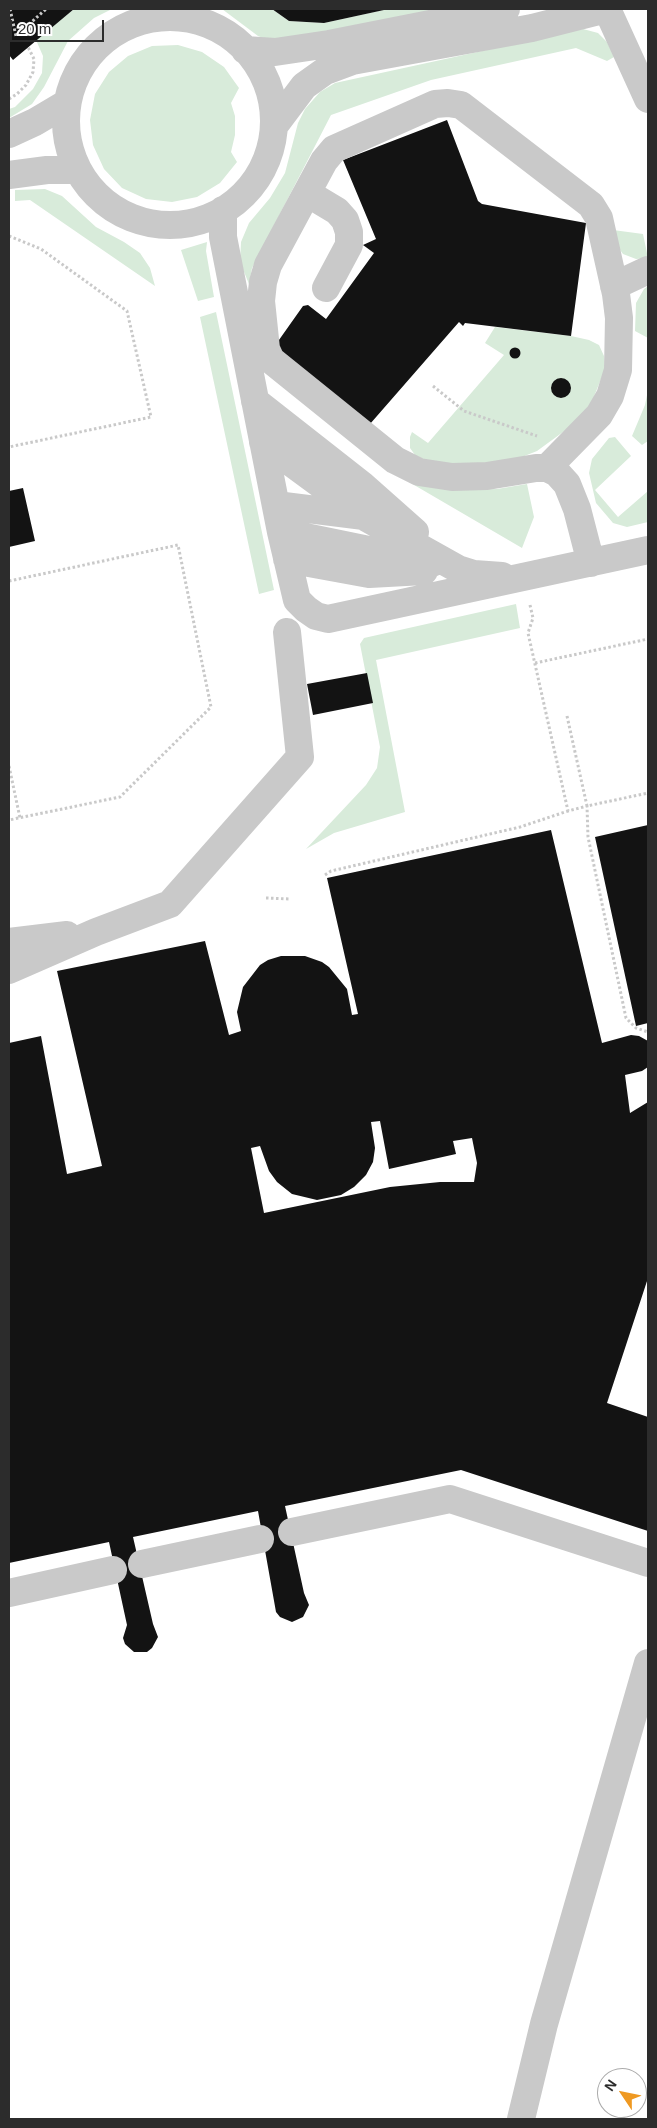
<!DOCTYPE html>
<style>
body{margin:0}
#map{position:relative;width:657px;height:2128px;overflow:hidden;background:#fff;font-family:Helvetica,sans-serif}
canvas{display:block}
.frame{position:absolute;inset:0;border:10px solid #2c2c2c;pointer-events:none}
.north{position:absolute;left:597px;top:2068px;width:50px;height:50px;box-sizing:border-box;background:#fff;border:1px solid #ababab;border-radius:50%;rotate:304deg;font-size:14px;font-weight:700;line-height:20px;text-align:center;color:#2c2c2c}
.north::after{content:'';display:block;margin:auto;width:18px;height:22px;background:#ef9922;clip-path:polygon(50% 0,100% 100%,50% 72%,0 100%)}
.scale{position:absolute;left:10px;top:20px;width:94px;height:22px;box-sizing:border-box;border:2px solid #2c2c2c;border-top:0;padding-left:6px;font-size:15px;line-height:18px;white-space:nowrap;color:#2c2c2c;-webkit-text-stroke:4px #fff;paint-order:stroke}
</style>
<div id="map">
<canvas width="657" height="2128"></canvas>
<div class="frame"></div>
<div class="north">N</div>
<div class="scale">20 m</div>
</div>
<script>
const g = document.querySelector('canvas').getContext('2d');
g.lineJoin = 'round';
function fill(path, color) { g.fillStyle = color; g.fill(path, 'evenodd'); }
const toPath = rows => new Path2D(rows.map(r => 'M' + r).join(''));
function trace(path, color, width, dash) { g.strokeStyle = color; g.lineWidth = width; g.lineCap = dash ? 'butt' : 'round'; g.setLineDash(dash || []); g.stroke(path); }
fill(toPath([
 [74,9,112,9,94,18,68,41,44,87,32,104,9,118,9,109,15,107,33,89,42,73,43,56,36,40],
 [222,9,272,9,289,21,324,23,388,9,454,9,280,45,258,36],
 [583,29,598,33,607,42,614,57,607,61,576,48,431,80,331,115,252,268,249,284,240,262,241,242,249,223,270,198,285,173,298,123,305,109,320,92,335,83],
 [178,45,202,52,224,67,239,88,231,103,235,116,235,135,231,152,237,162,220,183,197,197,172,202,146,199,122,188,104,169,93,145,90,120,95,94,109,72,128,56,152,46],
 [45,189,62,196,96,227,124,242,140,253,150,268,155,286,30,200,15,201,15,190],
 [613,230,643,234,648,258,636,259,623,254,615,243],
 [207,242,206,251,214,297,198,301,181,250],
 [648,286,648,338,635,331,636,303,644,289],
 [216,312,274,590,259,594,200,317],
 [495,327,571,336,589,340,599,345,604,356,605,369,589,409,574,424,537,451,517,459,485,464,451,465,430,462,415,455,410,448,410,437,412,432,428,443,504,355,485,343],
 [648,390,648,441,642,445,632,436,645,405],
 [615,437,631,456,595,490,618,517,648,491,648,522,627,527,613,523,596,503,589,473,592,459,609,438],
 [409,482,456,490,497,489,527,484,534,517,522,548],
 [516,604,520,628,376,660,405,812,334,833,306,849,366,785,377,768,380,747,360,644,364,638]
]), '#d8ebda');
fill(toPath([
 [9,9,74,9,13,60,9,55],
 [272,9,384,9,384,10,324,23,289,21],
 [447,120,478,201,482,204,586,223,571,336,465,323,463,326,459,322,370,424,274,347,303,306,308,305,326,319,374,253,363,245,376,239,343,160],
 '509.5 353a5.5 5.5 0 1 1 11 0a5.5 5.5 0 1 1-11 0Z',
 '551 388a10 10 0 1 1 20 0a10 10 0 1 1-20 0Z',
 [23,488,35,541,9,547,9,491],
 [367,673,373,703,313,715,307,684],
 [648,825,648,1023,636,1026,595,837],
 [551,830,602,1043,631,1035,639,1036,648,1041,648,1067,642,1071,625,1075,630,1113,648,1102,648,1278,607,1403,648,1417,648,1531,461,1470,285,1506,304,1593,309,1605,303,1617,292,1622,280,1617,276,1612,258,1511,133,1537,153,1624,158,1637,152,1648,147,1652,134,1652,125,1644,123,1638,127,1625,109,1542,9,1563,9,1043,41,1036,67,1174,102,1166,57,971,205,941,229,1035,241,1031,237,1012,243,987,260,965,268,960,281,956,305,956,322,962,329,967,347,989,352,1015,358,1014,327,878],
 [380,1121,389,1169,456,1154,453,1141,472,1138,477,1163,474,1182,440,1182,390,1187,264,1213,251,1148,260,1146,269,1171,277,1182,292,1194,317,1200,341,1195,354,1187,366,1175,373,1162,375,1148,371,1122]
]), '#131313');
trace(toPath([
 [10,9,16,36,46,9],
 [9,99,17,94,26,85,33,72,34,59,28,47],
 [9,236,41,249,127,311,151,417,9,447],
 [433,386,464,411,537,436],
 [9,581,178,545,211,707,120,797,9,820],
 [530,605,533,618,528,633,568,811,587,806,588,837,626,1018,636,1028,648,1032],
 [535,663,648,639],
 [567,716,587,806,648,793],
 [9,766,20,818],
 [325,875,331,871,520,827,568,811],
 [266,898,290,899]
]), '#c9c9c9', 3, [2.5, 2.5]);
trace(toPath([
 [607,9,648,99],
 '66 121a104 104 0 1 1 208 0a104 104 0 1 1-208 0Z',
 [245,50,275,52,329,44,506,9],
 [274,126,304,86,325,71,352,61,532,28,607,9],
 [9,134,35,122,67,103],
 [9,175,47,170,77,170],
 [307,193,337,211,345,220,349,232,349,245,326,288],
 [223,210,223,237,281,532,297,600,306,609,316,616,328,619,648,550],
 [614,286,648,270],
 [255,401,362,485,415,532],
 [263,442,365,517,458,569,474,574,502,576],
 [547,468,599,415,610,396,618,370,619,318,616,294,599,218,591,205,461,105,448,103,435,104,334,149,324,161,268,265,263,282,261,301,266,349,271,360,395,460,419,472,452,477,487,476,536,468,547,468,557,473,567,484,577,509,591,563],
 [276,505,364,516],
 [281,532,432,563],
 [287,559,369,574,424,571],
 [9,942,67,935],
 [9,970,96,932,170,904,300,757,287,632],
 [292,1532,450,1499,648,1563],
 [142,1564,260,1539],
 [9,1593,113,1570],
 [521,2119,544,2024,648,1663]
]), '#c9c9c9', 28);
</script>
